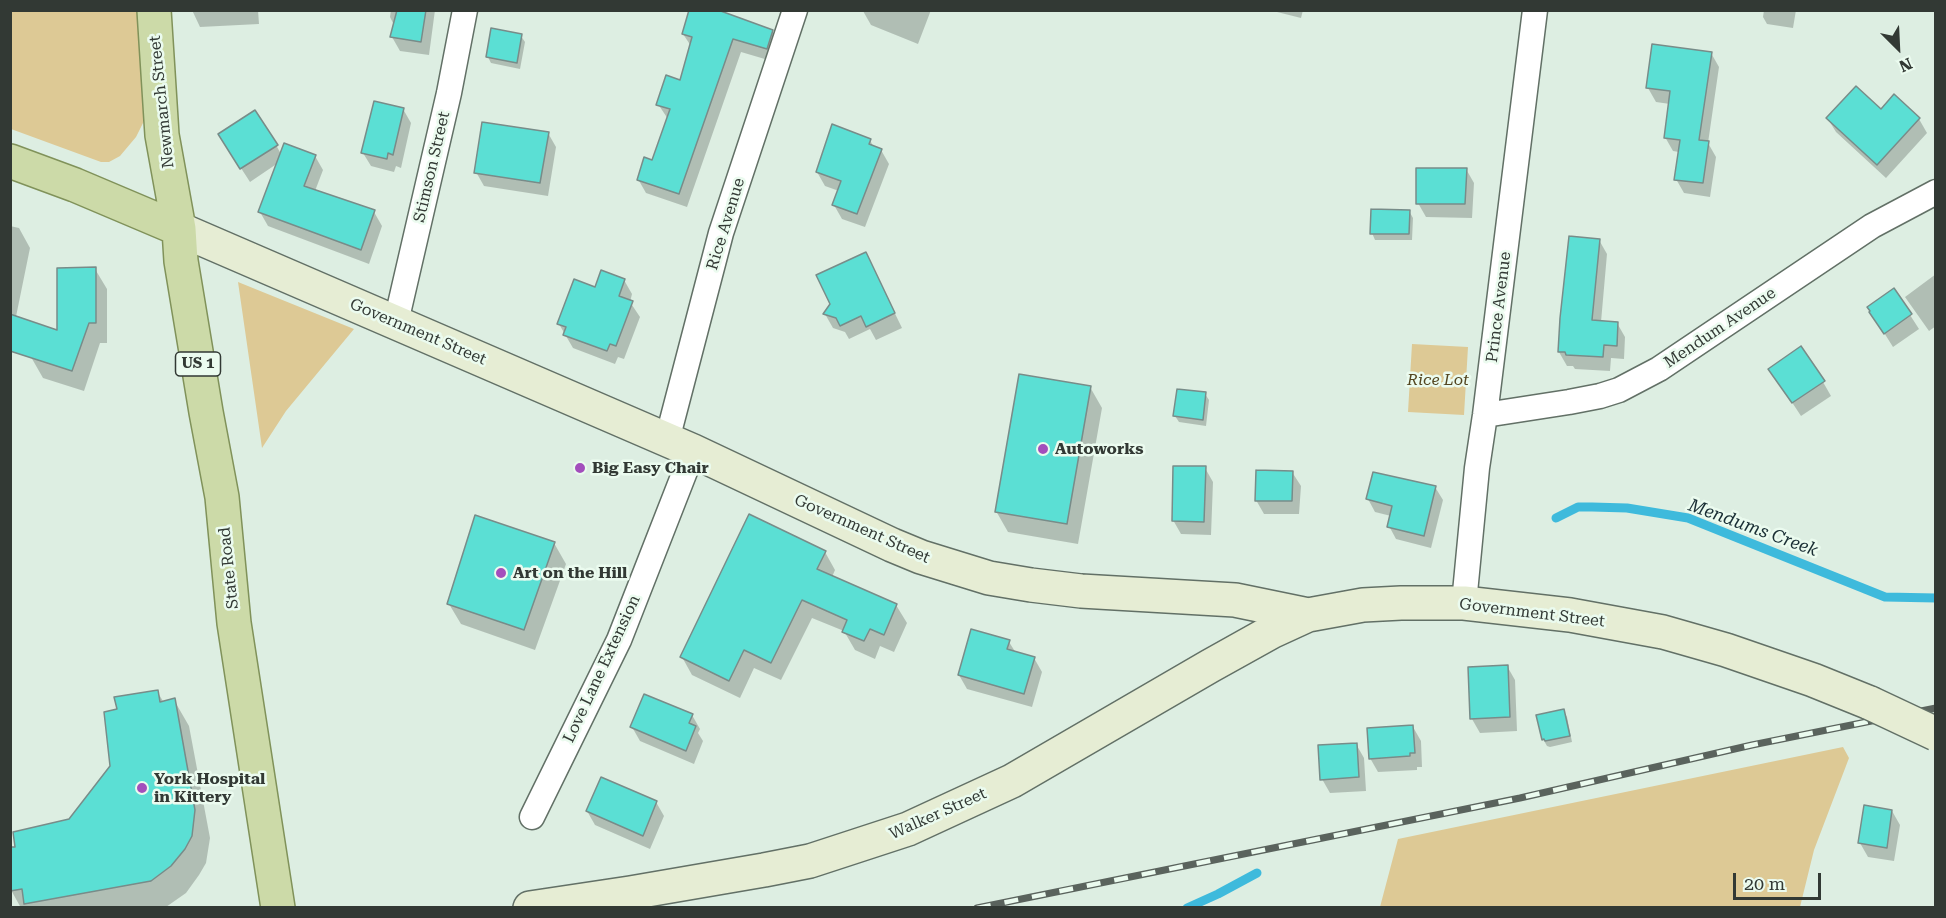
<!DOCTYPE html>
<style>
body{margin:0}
#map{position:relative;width:1946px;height:918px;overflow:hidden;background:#ddeee2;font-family:"Roboto Serif",serif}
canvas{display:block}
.frame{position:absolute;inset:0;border:12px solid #323934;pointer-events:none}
.north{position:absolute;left:1868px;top:18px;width:60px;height:60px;-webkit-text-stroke:4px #ebfbef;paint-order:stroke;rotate:156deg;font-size:16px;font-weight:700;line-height:24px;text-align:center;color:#323934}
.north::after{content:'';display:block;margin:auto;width:21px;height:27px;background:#323934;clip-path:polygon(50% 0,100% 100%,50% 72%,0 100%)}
.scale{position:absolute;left:1733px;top:873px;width:88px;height:27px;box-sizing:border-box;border:3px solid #323934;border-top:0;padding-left:8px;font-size:18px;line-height:21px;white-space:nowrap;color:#323934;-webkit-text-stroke:4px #ebfbef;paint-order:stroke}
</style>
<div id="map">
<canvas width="1946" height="918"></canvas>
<div class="frame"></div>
<div class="north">N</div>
<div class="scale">20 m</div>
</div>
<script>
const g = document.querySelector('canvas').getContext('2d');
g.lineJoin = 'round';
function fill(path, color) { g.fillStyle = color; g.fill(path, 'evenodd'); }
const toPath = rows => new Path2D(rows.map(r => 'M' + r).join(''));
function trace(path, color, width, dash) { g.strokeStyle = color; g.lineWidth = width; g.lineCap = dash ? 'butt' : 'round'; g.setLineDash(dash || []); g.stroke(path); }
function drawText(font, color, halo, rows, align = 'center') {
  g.font = font + ' "Roboto Serif",serif'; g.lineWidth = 5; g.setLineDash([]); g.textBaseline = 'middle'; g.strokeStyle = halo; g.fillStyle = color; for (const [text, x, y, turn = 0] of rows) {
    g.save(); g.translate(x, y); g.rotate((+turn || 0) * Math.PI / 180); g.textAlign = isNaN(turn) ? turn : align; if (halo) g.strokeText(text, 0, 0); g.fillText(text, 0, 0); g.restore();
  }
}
fill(toPath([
 [10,11,144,11,147,110,143,123,136,137,120,156,109,162,101,162,11,129],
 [238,282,354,329,286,411,262,448],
 [1412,344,1468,347,1464,415,1408,412],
 [1843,747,1849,758,1814,850,1800,907,1380,907,1398,839]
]), '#ddc995');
fill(toPath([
 [192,10,258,10,259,24,200,27],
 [391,10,435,10,429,55,400,51,392,37,394,25,390,17],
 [931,10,918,44,871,25,863,11],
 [1269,10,1303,10,1301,18],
 [1764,10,1796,10,1793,28,1767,24,1763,17],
 [772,31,780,45,775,62,741,52,687,207,646,193,638,179,653,162,668,119,658,104,681,82,691,46,683,34],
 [521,36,525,42,520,69,491,63,488,57],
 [1711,53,1719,67,1708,143,1716,157,1710,197,1684,193,1676,179,1679,152,1673,151,1665,137,1670,104,1656,102,1648,88],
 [1894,97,1919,119,1927,133,1886,178,1836,132,1828,119,1881,111],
 [403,109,411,123,401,168,396,166,394,172,371,166,363,153],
 [548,133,556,147,548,196,484,186,476,172],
 [870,140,874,148,881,150,889,164,865,227,842,219,834,205,839,191,825,186,817,172],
 [276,145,281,154,315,156,323,170,315,191,374,212,382,226,369,264,268,226,260,212,278,163,250,182,228,148],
 [1466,169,1474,183,1472,218,1426,217,1418,203],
 [1409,211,1413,218,1412,240,1375,240,1372,233],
 [10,226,19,228,30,248,10,346],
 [1599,240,1607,254,1601,322,1617,323,1625,337,1624,359,1611,358,1610,371,1575,369,1573,366,1567,366,1559,352],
 [866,254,902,328,876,340,870,329,849,339,845,332,833,328,825,314],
 [95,269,107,289,107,343,100,343,84,391,43,378,31,357,58,332],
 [1936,274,1936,326,1929,331,1905,297],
 [624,280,632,294,630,302,640,317,624,359,618,357,615,364,573,348,559,324,596,289],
 [1894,290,1919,329,1893,347,1871,312],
 [1770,369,1823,382,1831,396,1801,416],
 [1090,387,1102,408,1078,544,1008,532,996,511],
 [1205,394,1209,400,1206,426,1179,422,1175,416],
 [1205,468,1213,482,1211,535,1181,534,1173,520],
 [1292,472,1301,486,1299,514,1264,514,1256,500],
 [1435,487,1443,500,1431,548,1396,539,1389,526,1391,516,1375,512,1368,499],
 [554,543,566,564,535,650,461,624,449,604],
 [825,552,835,570,832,577,896,605,907,623,894,652,880,646,875,659,855,650,844,631,812,618,781,680,754,668,740,698,692,675,682,657],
 [1009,642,1016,653,1034,658,1042,672,1032,707,967,689,959,675],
 [1507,666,1515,680,1517,731,1480,733,1472,719],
 [157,691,164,703,174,700,189,726,210,838,206,863,199,875,186,893,166,907,163,908,21,908,11,890,16,848,70,821,111,767,119,710],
 [1563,710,1567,717,1572,742,1550,747,1547,746,1543,739,1538,716],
 [692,715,700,729,698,733,703,741,694,764,640,741,632,727],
 [1413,727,1421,741,1422,767,1417,767,1417,770,1378,772,1370,758],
 [1356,744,1364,758,1366,791,1330,793,1322,779],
 [656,802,664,816,650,849,595,825,587,811],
 [1892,811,1900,825,1894,861,1868,857,1860,843]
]), '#0003');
trace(toPath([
 [1556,518,1578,507,1592,507,1627,508,1688,518,1885,597,1936,598],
 [1187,908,1218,894,1257,873]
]), '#3ebadc', 9);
const building = toPath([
 [397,10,426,10,421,42,390,37,397,10],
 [689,10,718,10,773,30,767,49,733,39,679,194,637,180,644,157,652,160,670,109,656,105,666,75,680,80,692,37,682,34,689,10],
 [491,28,522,34,517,63,486,57,491,28],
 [1652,44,1712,52,1699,140,1709,141,1703,183,1674,180,1680,140,1664,138,1670,91,1646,88,1652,44],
 [1856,86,1881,109,1894,94,1920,118,1877,165,1826,118,1856,86],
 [374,101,404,108,393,155,388,153,387,159,361,153,374,101],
 [255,110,278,145,240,169,218,134,255,110],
 [482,122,549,132,540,183,474,173,482,122],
 [832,124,871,139,869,144,882,149,857,214,832,205,841,181,816,172,832,124],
 [284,143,316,155,304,186,375,210,361,250,258,212,284,143],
 [1416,168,1467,168,1465,204,1416,204,1416,168],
 [1371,209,1410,210,1409,234,1370,234,1371,209],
 [1569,236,1600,239,1592,320,1618,322,1617,346,1604,345,1603,357,1566,355,1565,352,1558,352,1560,318,1569,236],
 [866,252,895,313,866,327,861,316,840,326,836,318,823,314,830,304,816,275,866,252],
 [96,267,96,323,89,323,72,371,10,351,10,314,57,330,57,268,96,267],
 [601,270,625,279,619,296,633,301,616,346,610,344,607,351,563,335,566,327,557,324,574,279,595,287,601,270],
 [1894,288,1912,314,1884,334,1869,312,1870,311,1867,307,1894,288],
 [1801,346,1825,381,1792,403,1768,369,1801,346],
 [1019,374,1091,386,1067,524,995,512,1019,374],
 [1177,389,1206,392,1203,420,1173,416,1177,389],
 [1173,466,1206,466,1204,522,1172,521,1173,466],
 [1256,470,1293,471,1292,501,1255,501,1256,470],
 [1373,472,1436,486,1424,536,1387,527,1392,506,1366,499,1373,472],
 [749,514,826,551,817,569,897,604,884,635,870,629,864,641,842,632,847,620,802,600,771,663,744,650,729,681,680,657,749,514],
 [475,515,555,542,524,630,447,604,475,515],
 [971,629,1010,640,1007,649,1035,657,1024,694,958,675,971,629],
 [1508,665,1510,717,1470,719,1468,667,1508,665],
 [158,690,160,702,175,698,195,810,192,836,185,849,171,866,151,881,24,904,22,889,10,891,10,847,15,847,13,832,69,819,110,766,104,712,117,709,114,697,158,690],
 [644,694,693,714,689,723,696,726,686,751,630,727,644,694],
 [1564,709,1570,736,1545,741,1544,739,1542,740,1536,715,1564,709],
 [1413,725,1415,753,1410,753,1410,756,1369,759,1367,728,1413,725],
 [1357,743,1359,777,1320,780,1318,745,1357,743],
 [601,777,657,801,643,836,586,811,601,777],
 [1864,805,1892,810,1887,848,1858,843,1864,805]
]);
fill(building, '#5bdfd4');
trace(building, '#788c89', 1.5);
const street = toPath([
 [396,322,449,93,465,10],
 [1485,415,1569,402,1600,396,1619,390,1659,369,1872,226,1936,192],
 [667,440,721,233,795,10],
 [1464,603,1477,468,1485,415,1535,10],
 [532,817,619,640,693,451]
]);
const secondary = toPath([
 [179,229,693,451,892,545,921,557,989,578,1031,585,1081,591,1235,600,1308,615,1363,605,1401,603,1464,603,1570,615,1663,632,1726,650,1813,680,1870,703],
 [530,908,630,893,764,870,810,861,908,829,1012,781,1210,666,1271,632,1308,615]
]);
const primary = toPath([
 [154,10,162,135,179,229,181,261,206,412,222,497,234,623,278,908],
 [10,161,75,185,179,229]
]);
trace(street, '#627066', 27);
trace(secondary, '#627066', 36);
trace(primary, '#80925a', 36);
trace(street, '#fff', 24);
trace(secondary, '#e6edd4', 33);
trace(primary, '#ccdaa8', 33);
const rail = toPath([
 [977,908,1520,798,1752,745,1936,708]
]);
trace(rail, '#5a635d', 7);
trace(rail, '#ebfbef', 4.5, [14]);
const secondaryBridge = toPath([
 [1870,703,1936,734]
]);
trace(secondaryBridge, '#627066', 36, []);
trace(secondaryBridge, '#e6edd4', 33);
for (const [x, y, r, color] of [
 [1043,449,6,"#a34ebc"],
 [580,468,6,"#a34ebc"],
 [501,573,6,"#a34ebc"],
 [142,788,6,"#a34ebc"]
]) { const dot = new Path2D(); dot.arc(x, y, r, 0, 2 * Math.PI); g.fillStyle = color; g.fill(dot); trace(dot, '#ebfbef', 2); }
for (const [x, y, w] of [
 [198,364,45]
]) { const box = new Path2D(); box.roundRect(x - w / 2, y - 12, w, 24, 4.5); g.fillStyle = '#ebfbef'; g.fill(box); trace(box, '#323934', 1.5); }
drawText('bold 15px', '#323934', null, [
 ["US 1",198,364]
]);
drawText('16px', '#323934', '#ebfbef', [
 ["Newmarch Street",162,102,-96],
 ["Stimson Street",432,167,-77],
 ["Rice Avenue",726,224,-73],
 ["Prince Avenue",1499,307,-83],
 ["Mendum Avenue",1720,328,-34],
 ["Government Street",418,332,23],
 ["Government Street",862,529,24],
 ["State Road",229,568,-96],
 ["Government Street",1532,613,7],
 ["Love Lane Extension",602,669,-65],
 ["Walker Street",938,814,-24]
]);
drawText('italic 16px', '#53451f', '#ebfbef', [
 ["Rice Lot",1438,380]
]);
drawText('bold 16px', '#323934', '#ebfbef', [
 ["Autoworks",1055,449],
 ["Big Easy Chair",592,468],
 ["Art on the Hill",513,573],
 ["York Hospital",154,779],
 ["in Kittery",154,797]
], 'left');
drawText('italic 18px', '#192e34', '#ebfbef', [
 ["Mendums Creek",1753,528,20]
]);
</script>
